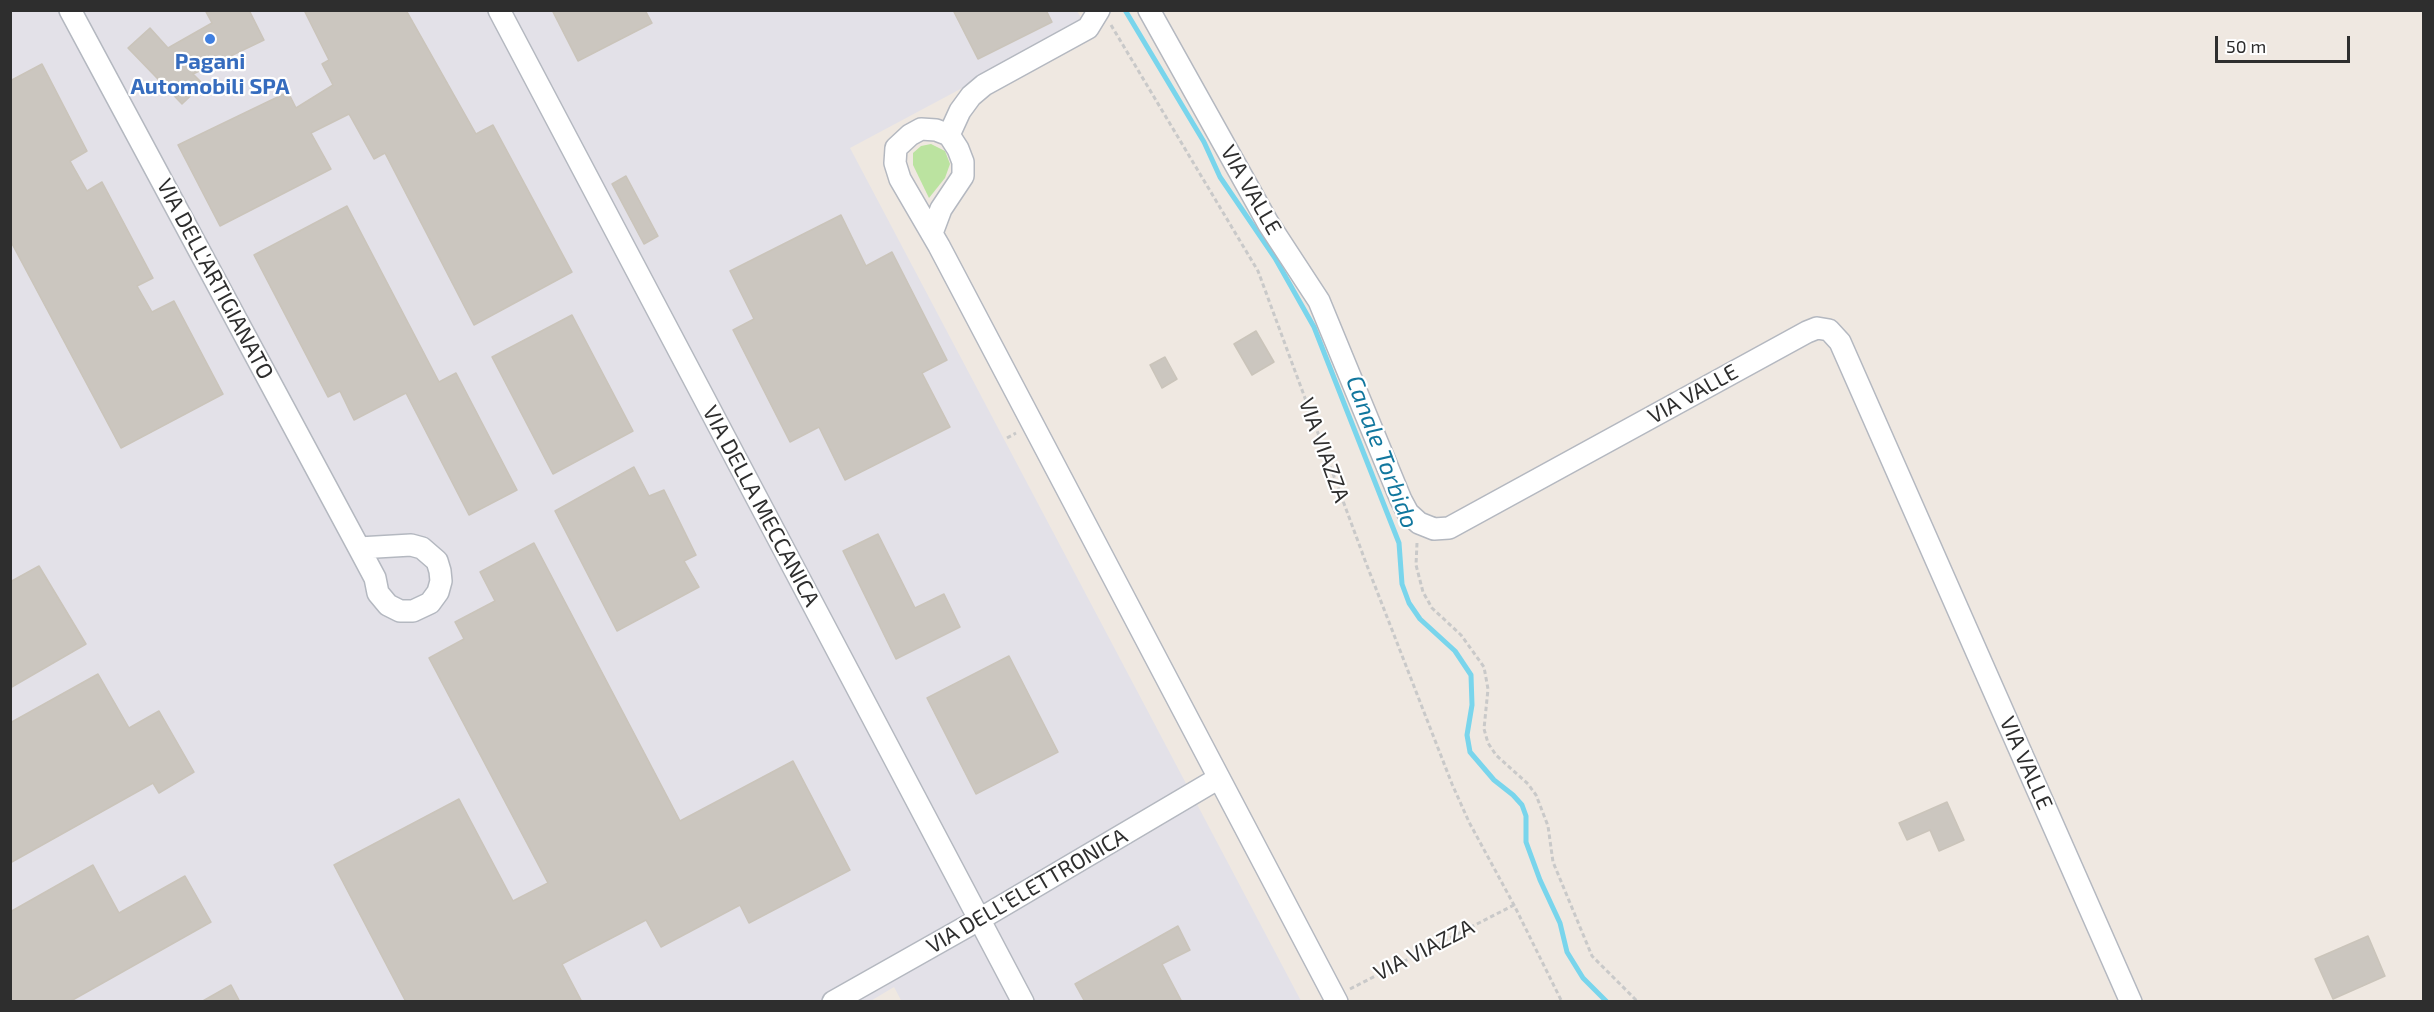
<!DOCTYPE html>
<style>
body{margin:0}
#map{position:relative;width:2434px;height:1012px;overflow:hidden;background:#efe8e1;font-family:"Exo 2",sans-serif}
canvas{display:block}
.frame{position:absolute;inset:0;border:12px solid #2e2e2e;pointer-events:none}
.scale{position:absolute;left:2215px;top:36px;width:135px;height:27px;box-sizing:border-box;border:3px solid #2e2e2e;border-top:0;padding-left:8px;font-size:18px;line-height:21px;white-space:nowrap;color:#2e2e2e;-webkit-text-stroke:4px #fff;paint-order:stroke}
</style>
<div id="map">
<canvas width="2434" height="1012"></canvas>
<div class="frame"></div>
<div class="scale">50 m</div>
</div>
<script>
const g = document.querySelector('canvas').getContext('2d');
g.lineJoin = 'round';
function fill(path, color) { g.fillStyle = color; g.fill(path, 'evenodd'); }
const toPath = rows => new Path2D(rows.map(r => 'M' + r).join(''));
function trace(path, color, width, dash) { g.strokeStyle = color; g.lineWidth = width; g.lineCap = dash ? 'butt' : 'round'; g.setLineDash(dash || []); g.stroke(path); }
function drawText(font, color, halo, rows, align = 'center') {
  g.font = font + ' "Exo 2",sans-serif'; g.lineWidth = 4.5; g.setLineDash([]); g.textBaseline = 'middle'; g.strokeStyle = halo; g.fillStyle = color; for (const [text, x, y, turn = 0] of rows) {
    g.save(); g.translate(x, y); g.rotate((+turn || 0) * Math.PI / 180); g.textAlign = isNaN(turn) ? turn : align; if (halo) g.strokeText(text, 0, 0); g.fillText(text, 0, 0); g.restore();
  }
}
fill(toPath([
 [10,11,1077,11,1084,23,850,148,1301,1001,902,1002,894,987,869,1002,11,1001]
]), '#e3e1e8');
fill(toPath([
 [931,144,945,151,950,164,945,178,929,198,913,165,913,153,921,146]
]), '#bbe3a0');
trace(toPath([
 [1125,10,1204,142,1220,177,1275,258,1314,327,1399,543,1402,584,1409,603,1420,619,1455,651,1471,675,1472,705,1467,735,1470,752,1494,780,1513,795,1522,805,1526,816,1526,842,1540,880,1560,923,1567,952,1583,978,1607,1002]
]), '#79d5ec', 5);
const building = toPath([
 [205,10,249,10,264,40,193,74,203,84,182,104,128,48,150,28,168,48,212,23,205,10],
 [304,10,406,10,476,134,493,125,572,272,474,325,385,153,374,159,349,114,311,133,331,169,220,226,178,145,288,92,296,108,333,85,322,64,329,60,304,10],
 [552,10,645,10,652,23,578,61,552,10],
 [953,10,1046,10,1052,22,978,59,953,10],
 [42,64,87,151,70,161,87,191,102,182,153,278,137,286,152,312,174,301,223,394,121,448,10,240,10,81,42,64],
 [626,176,658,236,644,244,612,184,626,176],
 [347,206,439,382,456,373,517,490,469,515,406,393,354,420,340,391,328,397,254,255,347,206],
 [841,215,866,266,892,252,947,360,922,373,950,427,845,480,819,427,790,442,733,330,754,319,730,271,841,215],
 [572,315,633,431,553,474,492,357,572,315],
 [1256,331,1274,362,1252,375,1234,344,1256,331],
 [1165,357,1177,379,1162,388,1150,365,1165,357],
 [634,467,649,496,664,490,696,555,684,561,699,587,617,631,555,511,634,467],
 [878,534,915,608,944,594,960,627,896,659,843,551,878,534],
 [534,543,680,821,793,761,850,870,749,923,740,905,661,947,646,920,562,964,582,1002,406,1002,334,865,459,799,513,901,548,883,429,658,464,639,455,622,495,601,480,572,534,543],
 [39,566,86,644,10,688,10,582,39,566],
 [1009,656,1058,752,976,794,927,698,1009,656],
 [98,674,129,728,159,711,194,772,159,793,153,783,10,863,10,723,98,674],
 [1947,802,1964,840,1939,851,1930,830,1907,840,1899,823,1947,802],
 [93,865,119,913,185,876,211,922,69,1002,10,1002,10,912,93,865],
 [1178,926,1190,950,1162,964,1182,1002,1085,1002,1075,984,1178,926],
 [2368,936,2385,976,2333,999,2315,959,2368,936],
 [231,985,240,1002,201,1002,231,985]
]);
fill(building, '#cbc6bf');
trace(building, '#cac4ba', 1.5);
const minor = toPath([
 [70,10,359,548,375,578,378,593,388,605,400,611,413,611,430,603,438,592,441,581,440,571,437,561,422,548,411,545,359,548],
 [499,10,1023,1002],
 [1149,10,1268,223,1319,301,1401,500,1408,513,1419,523,1434,529,1449,528,1807,332,1817,328,1829,330,1840,342,2131,1002],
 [949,135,960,111,971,96,984,85,1088,28,1099,10],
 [932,233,941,209,963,176,963,162,958,149,949,135,936,130,921,129,910,135,896,148,895,163,900,179,939,246,1337,1002],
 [833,1002,980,919,1219,778]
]);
trace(minor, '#b4b8c0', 24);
trace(toPath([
 [1111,25,1258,271,1366,563,1452,784,1469,822,1514,905,1562,1002],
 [1007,438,1016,433],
 [1417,543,1416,565,1423,592,1432,608,1461,635,1484,667,1488,689,1484,729,1488,743,1496,755,1528,784,1536,795,1548,826,1553,862,1592,956,1638,1002],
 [1350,989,1514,905]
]), '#c9c9c9', 3, [4.5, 3]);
trace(minor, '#fff', 21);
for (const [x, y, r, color] of [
 [210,39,6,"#3f7fe0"]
]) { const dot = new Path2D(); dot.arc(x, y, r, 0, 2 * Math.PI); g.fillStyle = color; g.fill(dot); trace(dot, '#fff', 2); }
drawText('bold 22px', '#366cbe', '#fff', [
 ["Pagani",210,62],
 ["Automobili SPA",210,87]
]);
drawText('22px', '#2e2e2e', '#fff', [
 ["VIA VALLE",1251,190,60],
 ["VIA DELL'ARTIGIANATO",215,279,62],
 ["VIA VALLE",1693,394,-29],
 ["VIA VIAZZA",1324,450,70],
 ["VIA DELLA MECCANICA",761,506,62],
 ["VIA VALLE",2026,763,66],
 ["VIA DELL'ELETTRONICA",1027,891,-30],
 ["VIA VIAZZA",1424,950,-27]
]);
drawText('italic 24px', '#11779e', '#fff', [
 ["Canale Torbido",1382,452,69]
]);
</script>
